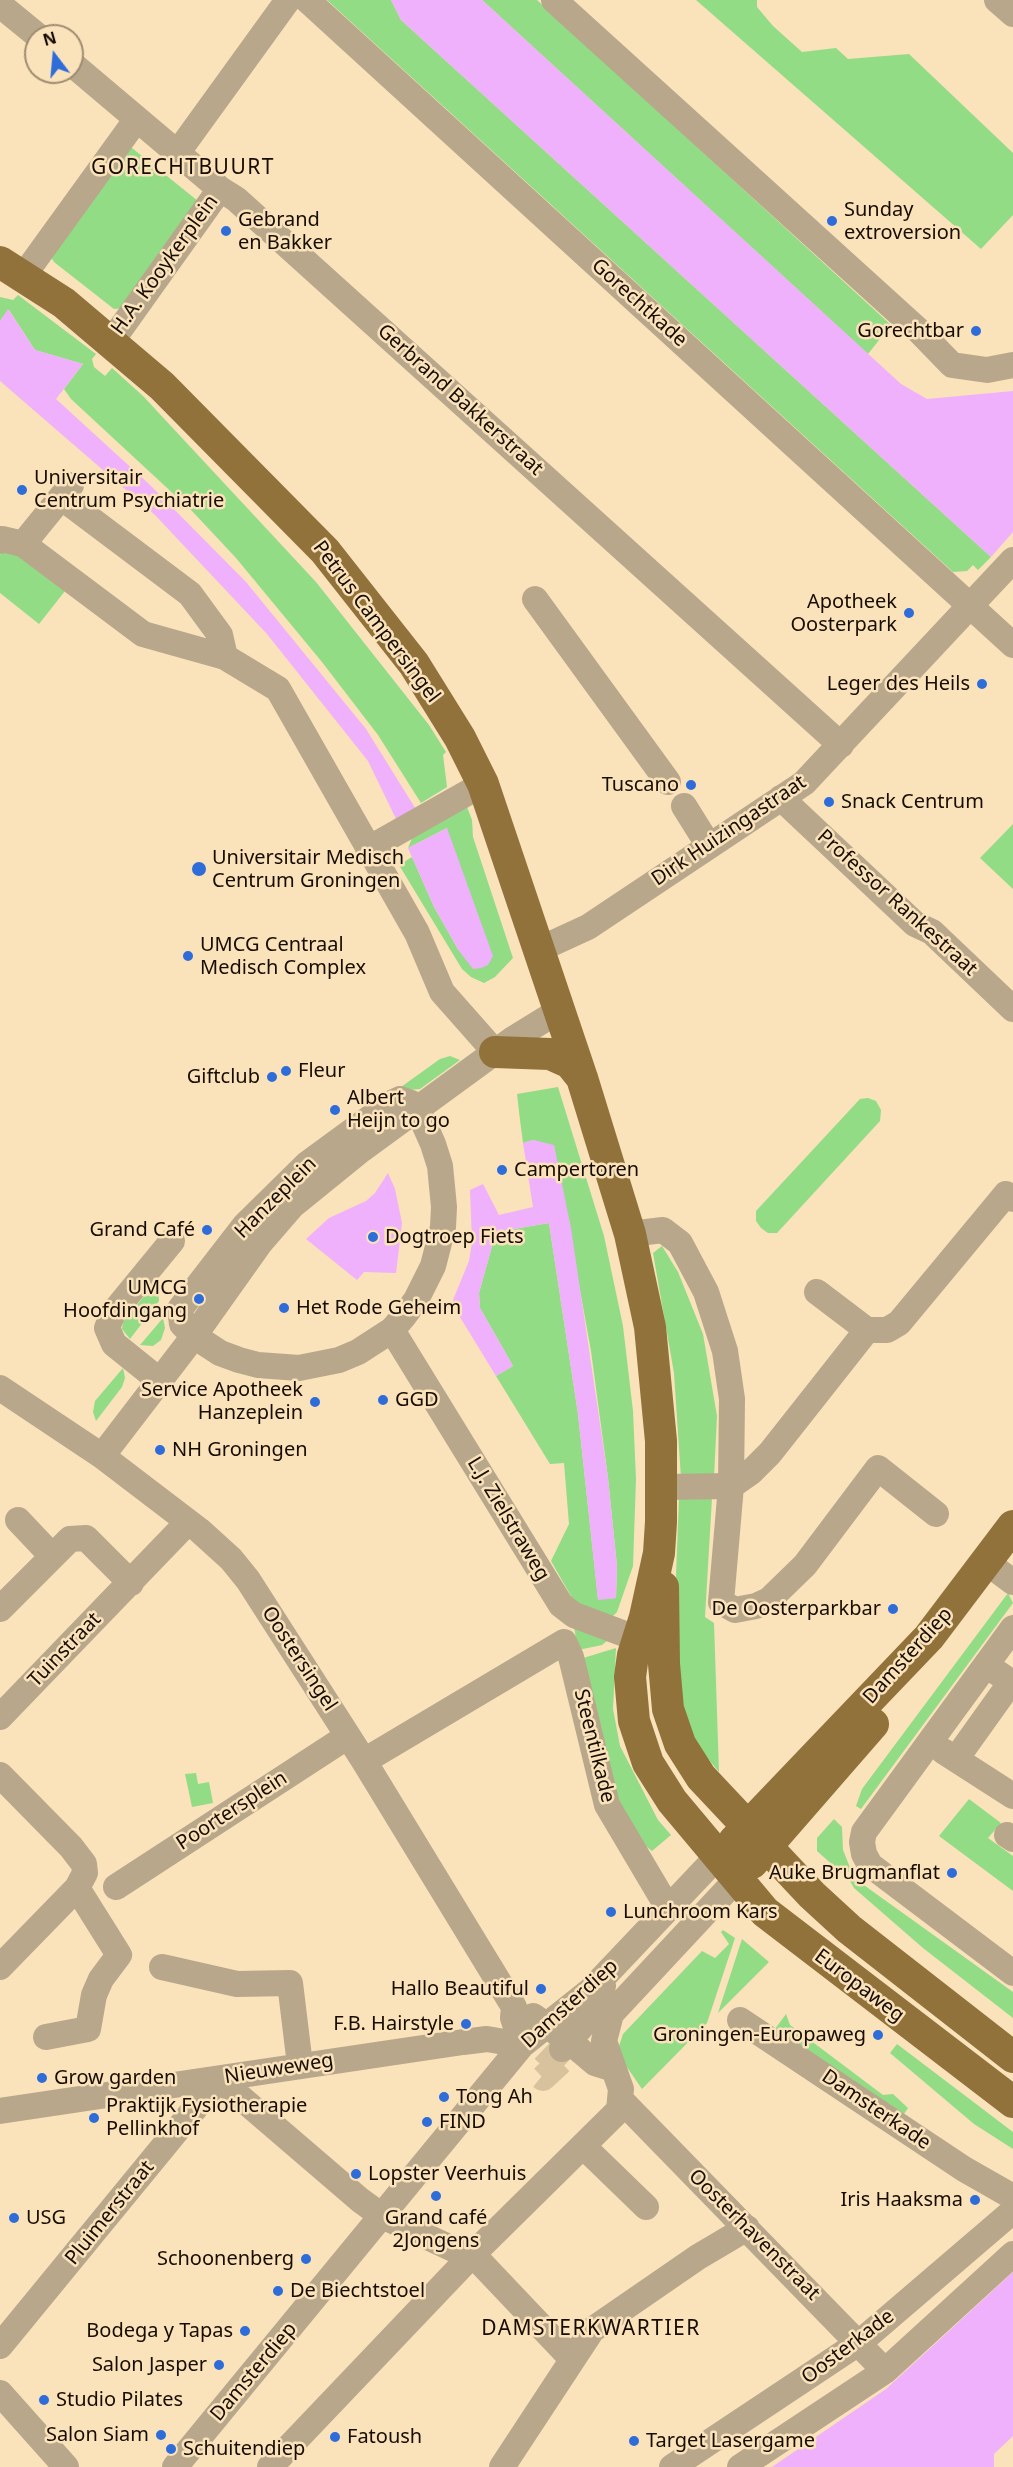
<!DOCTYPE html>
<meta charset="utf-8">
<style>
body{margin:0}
#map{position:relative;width:1013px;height:2467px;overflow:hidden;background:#fae2ba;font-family:"Noto Sans",sans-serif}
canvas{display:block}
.north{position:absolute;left:24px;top:24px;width:60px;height:60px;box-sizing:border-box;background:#fae2ba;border:2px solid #9f8c70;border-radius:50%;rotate:344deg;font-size:16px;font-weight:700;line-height:24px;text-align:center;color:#170c00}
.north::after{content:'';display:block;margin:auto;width:21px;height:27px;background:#2e6cda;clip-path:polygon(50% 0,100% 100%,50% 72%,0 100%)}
</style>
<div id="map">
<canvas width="1013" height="2467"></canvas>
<div class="north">N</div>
</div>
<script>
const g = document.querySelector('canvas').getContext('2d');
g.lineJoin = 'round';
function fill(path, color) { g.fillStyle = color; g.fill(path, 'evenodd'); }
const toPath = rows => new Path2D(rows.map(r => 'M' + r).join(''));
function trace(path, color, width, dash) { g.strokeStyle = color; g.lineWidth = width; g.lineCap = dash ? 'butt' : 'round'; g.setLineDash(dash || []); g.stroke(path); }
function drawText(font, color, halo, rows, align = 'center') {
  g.font = font + ' "Noto Sans",sans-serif'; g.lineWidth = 5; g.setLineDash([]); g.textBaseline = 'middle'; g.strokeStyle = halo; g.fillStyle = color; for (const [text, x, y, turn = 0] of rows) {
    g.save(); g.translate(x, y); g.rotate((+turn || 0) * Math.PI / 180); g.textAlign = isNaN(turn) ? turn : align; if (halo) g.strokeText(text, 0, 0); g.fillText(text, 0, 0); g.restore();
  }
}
fill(toPath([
 [327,0,391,0,401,20,991,557,978,570,973,565,967,571,953,572],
 [482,0,537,0,891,325,868,354],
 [696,0,757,0,757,7,773,26,802,52,836,48,848,59,909,54,1013,153,1013,215,981,249],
 [132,148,198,201,124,308,114,309,54,262,51,257,125,149],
 [18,295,96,354,92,359,94,367,105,376,112,368,143,396,316,582,429,725,446,752,443,755,447,787,421,803,378,735,322,662,236,558,193,512,71,399,64,389,83,364,35,350,9,310,0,321,0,297,13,300],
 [7,546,65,591,39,624,0,593,0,555],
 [467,807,472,820,473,837,513,958,495,977,484,983,471,977,462,969,399,865,412,857,434,907,459,951,447,828,408,848,414,833],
 [1013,824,1013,889,980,858],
 [450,1056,460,1060,420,1089,408,1090,401,1087,440,1059],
 [558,1087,604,1236,623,1326,633,1411,636,1479,633,1566,617,1612,612,1617,566,1600,571,1596,551,1561,569,1524,564,1463,550,1464,496,1376,513,1366,480,1308,479,1293,496,1232,549,1223,578,1414,598,1599,616,1598,617,1566,608,1478,591,1351,554,1146,533,1140,523,1143,520,1120,517,1094],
 [868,1098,876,1101,881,1110,880,1121,777,1233,768,1233,761,1228,756,1221,756,1211,860,1099],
 [662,1246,678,1272,703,1334,717,1416,714,1478,681,1478,674,1373,653,1253],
 [155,1283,158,1288,159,1301,130,1339,122,1329,123,1322],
 [163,1318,165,1328,161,1340,153,1346,140,1345],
 [123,1368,125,1378,122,1387,96,1421,93,1412,95,1401],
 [679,1497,712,1498,705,1617,714,1623,719,1772,700,1749,688,1726,680,1693,676,1576],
 [1008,1593,1013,1603,861,1809,856,1806,862,1789],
 [574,1627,607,1641,602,1645,578,1650],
 [616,1648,613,1709,620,1746,658,1820,671,1835,652,1851,642,1843,616,1801,580,1659],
 [196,1773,198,1784,209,1782,213,1803,192,1807,185,1774],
 [969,1799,1001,1823,988,1838,1013,1856,1013,1891,939,1836],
 [834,1819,842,1827,843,1850,851,1870,844,1875,817,1851,817,1838],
 [854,1878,1013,1992,1013,2018,923,1948,854,1888,850,1881],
 [723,1930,735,1938,707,2023,642,2089,622,2060,619,2046,623,2034,702,1951,715,1958,729,1944,721,1932],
 [742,1939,769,1962,718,2013],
 [786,2014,790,2025,883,2095,893,2094,908,2108,904,2114,775,2029],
 [897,2044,1013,2132,1013,2149,974,2124,890,2053]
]), '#92dc85');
fill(toPath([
 [391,0,482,0,901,384,927,399,1013,391,1013,532,991,557,401,20],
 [8,309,35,350,83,364,56,399,150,485,246,582,366,729,417,811,398,823,368,761,267,634,155,515,0,381,0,321],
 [447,828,493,956,488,965,481,968,473,969,459,951,434,907,408,848],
 [533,1140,554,1145,571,1228,608,1478,617,1566,616,1598,598,1600,578,1414,549,1223,496,1232,479,1293,480,1308,513,1366,496,1376,455,1309,453,1300,469,1261,472,1242,470,1190,483,1184,499,1215,533,1207,523,1143],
 [388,1173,395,1189,402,1223,396,1273,364,1272,357,1280,306,1239,329,1218,366,1201,375,1193],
 [1013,2272,1013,2436,994,2454,994,2467,772,2467,886,2389]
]), '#efb0fc');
trace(toPath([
 [562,2049,538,2074,543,2078,570,2053]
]), '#d8c29e', 26, [26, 13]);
trace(toPath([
 [307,0,1013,645],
 [554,0,919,331,952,365,987,370,1013,365],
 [997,0,1013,14],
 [0,5,38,36],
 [72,64,220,189,236,199,841,745],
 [178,152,288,0],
 [24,275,136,120],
 [111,342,220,189],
 [61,497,190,594,220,635,225,657],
 [0,541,2,539,23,544,143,634,225,657,278,689,417,933,442,992,495,1052],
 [23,544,71,485],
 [535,599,668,782],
 [781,798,915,924,932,932,1013,1009],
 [684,806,709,846],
 [368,849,483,784],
 [540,949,588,927,804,783,1013,560],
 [400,1099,411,1103,418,1110,433,1144,440,1166,444,1207,443,1227,433,1266,416,1300,404,1316,392,1330,358,1352,339,1360,299,1368,258,1365,239,1360,220,1353,194,1336,182,1324,180,1309,245,1225,307,1164,389,1104,400,1099],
 [630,1234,663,1230,680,1243,706,1292,725,1351,732,1399,731,1486,721,1602,735,1610,756,1606,769,1600,805,1565,878,1468,936,1514],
 [817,1292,867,1330],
 [392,1330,561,1605,574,1615,638,1639,650,1651],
 [160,1381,114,1344,107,1328,113,1313,172,1241],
 [0,1388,102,1456,199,1530,231,1559,248,1580,364,1761,514,2007,513,2018,522,2045],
 [102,1456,194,1336,260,1243,292,1206,361,1150,513,1039,560,1010],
 [662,1487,731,1486,751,1472,770,1453,867,1330,887,1330,899,1323,1006,1194,1013,1199],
 [18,1520,52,1556],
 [986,1562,1013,1582],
 [0,1609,70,1539,86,1538,131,1583],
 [1013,1628,864,1832,862,1842,864,1854,870,1865,1013,1973],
 [564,1642,571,1657,607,1805,668,1908],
 [0,1717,188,1522],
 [943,1751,1013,1796],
 [956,1759,1011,1682,986,1665],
 [364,1761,564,1642],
 [0,1775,71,1847,84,1864,85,1873,77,1888,0,1967],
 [1007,1835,1013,1839],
 [116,1887,348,1736],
 [162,1967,237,1984,290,1983,300,2065],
 [533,2016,569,2041,595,2063,614,2069],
 [740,2020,964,2169,1013,2197],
 [46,2037,88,2029,94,1995,101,1979,119,1955,77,1888],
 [562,2049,591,2016,603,1986],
 [621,2100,885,2371],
 [0,2111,463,2042,487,2039,522,2045],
 [583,2146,646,2207],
 [0,2346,219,2079,360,2200,382,2216,479,2261,571,2358],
 [0,2393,66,2467],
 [175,2467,522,2045,591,1990,718,1856],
 [270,2467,471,2256,619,2110,621,2089,604,2041,611,2014,737,1879],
 [502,2467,592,2330,698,2257,747,2228],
 [672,2467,860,2342,1013,2211],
 [740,2467,885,2371,1013,2254]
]), '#b8a78b', 26);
trace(toPath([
 [0,262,64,303,162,386,325,551,414,664,460,738,483,784,582,1078,630,1234,650,1327,661,1441,661,1522,659,1553,645,1617,633,1655,630,1677,634,1721,648,1763,672,1801,765,1912,1013,2102],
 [495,1052,550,1054,570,1063,582,1078],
 [663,1587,664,1664,668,1709,680,1744,701,1777,812,1895,849,1929,1013,2057],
 [734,1841,929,1637,1013,1526],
 [752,1863,873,1724]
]), '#90723a', 32);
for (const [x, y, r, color] of [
 [832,221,6,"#2e6cda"],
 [226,231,6,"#2e6cda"],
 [976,331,6,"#2e6cda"],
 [22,490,6,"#2e6cda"],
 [909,613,6,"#2e6cda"],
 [982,684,6,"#2e6cda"],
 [691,785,6,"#2e6cda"],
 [829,802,6,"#2e6cda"],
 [199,869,8,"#2e6cda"],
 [188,956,6,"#2e6cda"],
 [286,1071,6,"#2e6cda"],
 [272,1077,6,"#2e6cda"],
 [335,1110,6,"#2e6cda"],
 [502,1170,6,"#2e6cda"],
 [207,1230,6,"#2e6cda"],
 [373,1237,6,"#2e6cda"],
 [199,1299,6,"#2e6cda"],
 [284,1308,6,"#2e6cda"],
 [383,1400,6,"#2e6cda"],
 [315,1402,6,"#2e6cda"],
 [160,1450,6,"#2e6cda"],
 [893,1609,6,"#2e6cda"],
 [952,1873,6,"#2e6cda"],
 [611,1912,6,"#2e6cda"],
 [541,1989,6,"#2e6cda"],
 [466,2024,6,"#2e6cda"],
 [878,2035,6,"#2e6cda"],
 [42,2078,6,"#2e6cda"],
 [444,2097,6,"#2e6cda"],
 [94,2118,6,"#2e6cda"],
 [427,2122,6,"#2e6cda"],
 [356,2174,6,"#2e6cda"],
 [436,2196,6,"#2e6cda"],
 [975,2200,6,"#2e6cda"],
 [14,2218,6,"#2e6cda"],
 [306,2259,6,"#2e6cda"],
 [278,2291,6,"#2e6cda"],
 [245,2331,6,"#2e6cda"],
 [219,2365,6,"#2e6cda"],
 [44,2400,6,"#2e6cda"],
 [161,2435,6,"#2e6cda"],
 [335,2437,6,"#2e6cda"],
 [634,2441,6,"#2e6cda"],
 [171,2449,6,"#2e6cda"]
]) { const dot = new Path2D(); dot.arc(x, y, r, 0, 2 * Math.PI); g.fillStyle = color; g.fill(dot); trace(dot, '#fae2ba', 2); }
drawText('20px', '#170c00', '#fae2ba', [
 ["Sunday",844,210],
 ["extroversion",844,233],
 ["Gebrand",238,220],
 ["en Bakker",238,243],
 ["Gorechtbar",964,331,"right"],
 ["Universitair",34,478],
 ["Centrum Psychiatrie",34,501],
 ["Apotheek",897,602,"right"],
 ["Oosterpark",897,625,"right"],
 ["Leger des Heils",970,684,"right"],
 ["Tuscano",679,785,"right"],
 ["Snack Centrum",841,802],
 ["Universitair Medisch",212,858],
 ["Centrum Groningen",212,881],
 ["UMCG Centraal",200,945],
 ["Medisch Complex",200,968],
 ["Fleur",298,1071],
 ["Giftclub",260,1077,"right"],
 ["Albert",347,1098],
 ["Heijn to go",347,1121],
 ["Campertoren",514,1170],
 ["Grand Café",195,1230,"right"],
 ["Dogtroep Fiets",385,1237],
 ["UMCG",187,1288,"right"],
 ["Hoofdingang",187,1311,"right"],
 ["Het Rode Geheim",296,1308],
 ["Service Apotheek",303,1390,"right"],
 ["Hanzeplein",303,1413,"right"],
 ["GGD",395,1400],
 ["NH Groningen",172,1450],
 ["De Oosterparkbar",881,1609,"right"],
 ["Auke Brugmanflat",940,1873,"right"],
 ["Lunchroom Kars",623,1912],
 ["Hallo Beautiful",529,1989,"right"],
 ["F.B. Hairstyle",454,2024,"right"],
 ["Groningen-Europaweg",866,2035,"right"],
 ["Grow garden",54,2078],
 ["Tong Ah",456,2097],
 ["Praktijk Fysiotherapie",106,2106],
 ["Pellinkhof",106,2129],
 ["FIND",439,2122],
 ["Lopster Veerhuis",368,2174],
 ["Iris Haaksma",963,2200,"right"],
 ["USG",26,2218],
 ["Grand café",436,2218,"center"],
 ["2Jongens",436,2241,"center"],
 ["Schoonenberg",294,2259,"right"],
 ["De Biechtstoel",290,2291],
 ["Bodega y Tapas",233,2331,"right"],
 ["Salon Jasper",207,2365,"right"],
 ["Studio Pilates",56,2400],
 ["Salon Siam",149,2435,"right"],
 ["Fatoush",347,2437],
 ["Target Lasergame",646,2441],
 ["Schuitendiep",183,2449]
], 'left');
drawText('20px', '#170c00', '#fae2ba', [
 ["H.A. Kooykerplein",165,265,-54],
 ["Gorechtkade",639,303,42],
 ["Gerbrand Bakkerstraat",460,400,42],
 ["Petrus Campersingel",376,622,53],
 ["Dirk Huizingastraat",729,831,-34],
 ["Professor Rankestraat",897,903,42],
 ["Hanzeplein",276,1198,-45],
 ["L.J. Zielstraweg",508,1519,59],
 ["Tuinstraat",65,1650,-46],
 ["Damsterdiep",908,1656,-48],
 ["Oostersingel",299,1659,57],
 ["Steentilkade",594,1746,76],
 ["Poortersplein",232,1811,-33],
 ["Europaweg",859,1986,37],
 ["Damsterdiep",570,2004,-42],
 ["Nieuweweg",279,2069,-9],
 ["Damsterkade",876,2110,34],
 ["Pluimerstraat",110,2213,-51],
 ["Oosterhavenstraat",754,2235,45],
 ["Oosterkade",848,2347,-37],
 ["Damsterdiep",254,2372,-50]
]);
g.letterSpacing = '1.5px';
drawText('21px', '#170c00', '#fae2ba', [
 ["GORECHTBUURT",183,168],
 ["DAMSTERKWARTIER",591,2329]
]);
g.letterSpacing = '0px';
</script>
